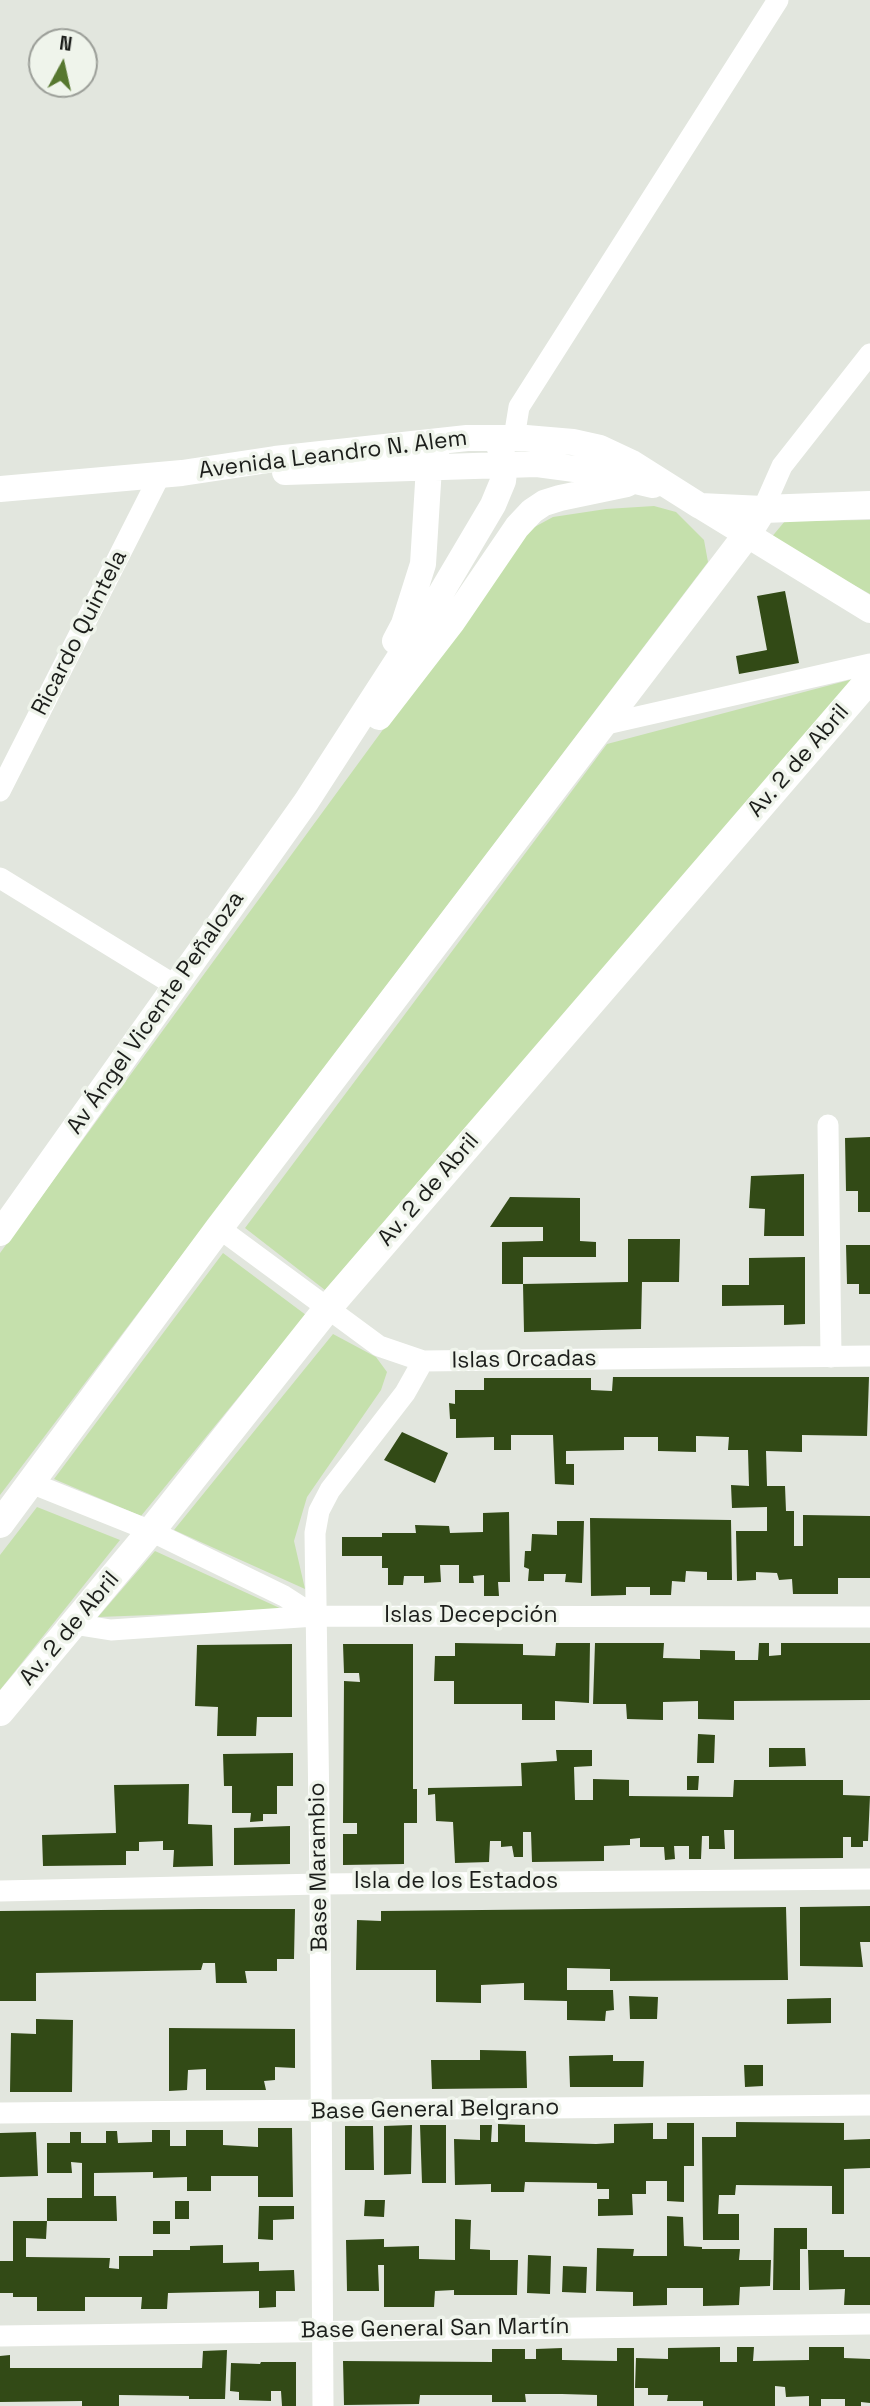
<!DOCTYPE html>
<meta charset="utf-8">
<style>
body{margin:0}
#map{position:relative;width:870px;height:2406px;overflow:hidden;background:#e2e6de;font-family:"Space Grotesk",sans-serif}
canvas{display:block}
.north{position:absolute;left:28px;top:28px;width:70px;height:70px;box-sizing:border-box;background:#eff4eb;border:2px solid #9b9e98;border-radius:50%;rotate:8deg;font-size:19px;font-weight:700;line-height:28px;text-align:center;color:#1c1e1b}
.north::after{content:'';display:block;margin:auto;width:24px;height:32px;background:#56772f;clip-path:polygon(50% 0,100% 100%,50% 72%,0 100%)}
</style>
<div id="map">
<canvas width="870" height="2406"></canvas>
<div class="north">N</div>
</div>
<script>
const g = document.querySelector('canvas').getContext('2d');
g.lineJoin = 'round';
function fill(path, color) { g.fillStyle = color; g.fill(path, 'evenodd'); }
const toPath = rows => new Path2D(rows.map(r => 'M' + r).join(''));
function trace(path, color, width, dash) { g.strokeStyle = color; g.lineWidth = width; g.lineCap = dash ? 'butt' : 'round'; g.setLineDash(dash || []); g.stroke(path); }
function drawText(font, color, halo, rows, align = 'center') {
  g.font = font + ' "Space Grotesk",sans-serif'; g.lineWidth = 7; g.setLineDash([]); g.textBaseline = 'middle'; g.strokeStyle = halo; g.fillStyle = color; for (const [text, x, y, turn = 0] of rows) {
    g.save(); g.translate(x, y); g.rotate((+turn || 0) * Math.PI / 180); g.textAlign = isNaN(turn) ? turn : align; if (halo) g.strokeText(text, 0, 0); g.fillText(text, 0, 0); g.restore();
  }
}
fill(toPath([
 [654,506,676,512,704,540,708,562,0,1495,0,1253,529,530,553,517,606,509],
 [870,520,870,594,770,539,785,521],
 [857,678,325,1290,245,1228,607,744],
 [223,1253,306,1315,141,1516,54,1479],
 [333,1334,376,1357,387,1372,381,1390,307,1497,294,1541,305,1589,174,1530],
 [37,1507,120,1540,0,1690,0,1555],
 [155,1551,284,1610,98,1617]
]), '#c5e0ac');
fill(toPath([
 [785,591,799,663,739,674,736,656,767,650,757,596],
 [870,1137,870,1212,858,1212,858,1191,846,1191,845,1138],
 [804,1174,804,1236,764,1236,765,1209,749,1208,751,1176],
 [510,1197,580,1198,580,1241,596,1242,596,1257,523,1257,523,1284,502,1284,502,1242,543,1241,543,1227,490,1227],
 [628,1239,680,1239,679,1282,642,1282,641,1329,524,1332,523,1284,628,1282],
 [846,1245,870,1245,870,1294,859,1294,859,1284,847,1284],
 [805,1257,805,1324,784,1325,784,1305,722,1306,722,1285,749,1285,749,1258],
 [613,1377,869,1377,867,1436,802,1435,802,1452,766,1451,767,1486,785,1486,786,1511,794,1511,794,1546,803,1546,803,1515,870,1516,870,1578,838,1578,838,1594,793,1594,792,1579,779,1580,777,1573,756,1572,756,1580,737,1581,736,1531,767,1531,767,1507,732,1508,731,1485,749,1486,748,1450,728,1450,729,1437,696,1436,696,1452,658,1451,658,1437,624,1437,624,1450,566,1451,566,1464,574,1464,574,1485,555,1484,553,1435,511,1435,511,1450,494,1450,494,1437,456,1438,456,1419,450,1419,449,1403,455,1404,455,1390,484,1390,484,1378,591,1378,591,1390,612,1391],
 [402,1432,448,1453,435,1483,384,1460],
 [509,1512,510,1582,498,1582,499,1596,484,1596,484,1575,473,1576,474,1583,459,1583,459,1565,440,1565,441,1582,424,1583,424,1576,404,1576,403,1585,388,1585,388,1568,382,1568,382,1556,342,1556,342,1537,382,1537,382,1533,416,1533,415,1525,449,1526,450,1533,483,1532,483,1513],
 [590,1518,731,1520,732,1580,707,1580,707,1572,686,1571,685,1582,672,1581,671,1595,650,1595,650,1587,626,1587,626,1595,591,1596],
 [557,1521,584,1521,582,1583,565,1582,566,1574,544,1574,544,1581,528,1581,529,1569,524,1567,525,1551,531,1551,532,1534,557,1535],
 [455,1643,523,1644,523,1655,555,1656,556,1643,590,1643,589,1703,555,1701,555,1720,522,1720,522,1704,454,1704,454,1681,434,1681,435,1656,455,1656],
 [595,1643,664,1643,663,1658,700,1659,700,1650,735,1651,735,1660,758,1660,759,1643,769,1643,769,1656,781,1655,781,1643,870,1643,870,1700,734,1701,734,1720,698,1719,698,1701,663,1702,663,1720,627,1719,626,1704,593,1704],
 [292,1644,292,1717,257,1717,256,1736,217,1736,218,1707,195,1706,197,1645],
 [343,1644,413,1644,413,1789,417,1789,417,1823,404,1823,404,1864,343,1865,343,1834,357,1834,357,1823,343,1823,344,1681,360,1682,359,1673,344,1673],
 [698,1734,715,1735,714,1763,697,1763],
 [769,1748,805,1748,806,1766,769,1767],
 [556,1750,592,1750,592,1766,574,1767,575,1800,593,1800,593,1779,629,1780,629,1796,733,1797,734,1780,843,1780,843,1795,870,1796,868,1841,863,1841,863,1847,851,1847,851,1837,843,1837,843,1858,734,1859,734,1830,724,1830,725,1849,709,1849,709,1836,702,1836,701,1859,689,1859,689,1846,674,1846,675,1859,665,1860,664,1847,640,1847,640,1838,630,1839,630,1845,604,1846,604,1861,532,1862,531,1832,523,1832,523,1857,514,1857,512,1846,501,1847,501,1841,490,1841,489,1862,455,1863,453,1822,436,1821,435,1794,428,1795,428,1788,522,1786,521,1763,557,1761],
 [293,1753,293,1786,277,1786,277,1814,263,1814,263,1821,250,1822,251,1813,232,1813,232,1786,224,1786,223,1754],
 [687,1776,699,1776,698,1790,687,1790],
 [189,1784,188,1824,212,1825,213,1866,173,1867,174,1850,163,1850,163,1841,139,1842,139,1851,126,1851,126,1865,43,1866,42,1835,116,1833,114,1785],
 [290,1826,290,1864,234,1865,234,1828],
 [870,1906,870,1942,860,1942,863,1967,800,1966,800,1907],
 [786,1907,788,1980,610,1981,610,1969,567,1968,567,1990,613,1990,614,2010,606,2011,605,2021,567,2020,567,2001,524,2000,524,1983,481,1985,481,2003,436,2002,436,1970,356,1970,357,1920,381,1921,381,1911],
 [202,1909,295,1909,294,1959,277,1959,277,1971,245,1971,247,1983,216,1983,215,1963,203,1963,201,1970,36,1973,36,2001,0,2001,0,1911],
 [629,1996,658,1997,657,2019,630,2019],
 [831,1998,831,2023,787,2024,787,1999],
 [36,2019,73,2020,72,2092,10,2092,11,2033,36,2034],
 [169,2028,295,2029,295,2068,275,2067,275,2080,264,2081,266,2090,206,2090,206,2069,188,2070,187,2090,169,2091],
 [480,2050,526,2051,527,2088,432,2089,431,2060,480,2060],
 [613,2055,613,2061,644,2061,643,2087,570,2087,569,2056],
 [744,2065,763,2065,763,2086,745,2087],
 [736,2122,844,2123,844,2140,870,2139,870,2168,844,2169,844,2214,832,2214,832,2186,736,2185,735,2195,719,2195,718,2214,739,2214,739,2240,703,2240,702,2137,736,2137],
 [653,2123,653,2139,667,2139,667,2123,694,2123,694,2166,684,2166,684,2202,667,2201,667,2181,646,2181,646,2194,632,2194,633,2215,598,2216,598,2199,609,2199,609,2189,597,2189,597,2183,525,2182,524,2192,491,2192,491,2184,455,2185,454,2139,480,2140,480,2125,492,2125,491,2142,498,2142,498,2124,525,2125,525,2142,596,2144,614,2143,614,2124],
 [412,2125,411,2174,384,2175,384,2126],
 [420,2125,446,2125,446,2183,422,2183],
 [345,2126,373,2126,374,2170,345,2170],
 [258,2128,292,2128,293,2197,258,2197,258,2176,211,2176,211,2191,187,2191,187,2177,153,2178,153,2172,94,2173,94,2196,116,2196,117,2221,47,2221,47,2198,82,2198,82,2163,71,2162,72,2173,47,2173,47,2143,70,2143,70,2132,81,2132,81,2143,106,2143,106,2131,117,2131,118,2143,152,2142,152,2130,170,2130,170,2146,186,2146,186,2130,223,2130,223,2145,258,2147],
 [36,2132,38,2176,0,2177,0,2133],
 [365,2200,385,2200,384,2217,364,2216],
 [175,2201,189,2201,189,2219,175,2219],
 [259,2206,294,2206,294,2219,273,2220,273,2240,258,2239],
 [667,2216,683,2217,684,2246,702,2247,702,2249,740,2249,739,2260,771,2260,770,2286,740,2287,739,2305,703,2306,703,2288,667,2288,667,2305,633,2306,633,2292,596,2291,597,2248,634,2249,633,2256,667,2256],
 [455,2219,471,2220,470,2249,490,2250,490,2260,518,2260,517,2295,454,2295,454,2290,435,2291,434,2307,384,2307,384,2265,378,2265,379,2291,347,2291,346,2240,384,2239,384,2247,419,2246,419,2259,455,2260],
 [13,2221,47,2221,46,2239,26,2238,26,2257,110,2258,109,2268,119,2269,119,2256,153,2256,153,2250,190,2250,190,2246,223,2245,223,2263,259,2262,259,2271,294,2270,295,2291,276,2291,276,2307,259,2308,259,2291,168,2293,167,2309,141,2309,142,2297,85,2297,85,2311,37,2311,37,2297,13,2297,13,2293,0,2293,0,2261,13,2261],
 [153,2221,170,2221,170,2234,153,2234],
 [774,2228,807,2228,807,2249,800,2249,800,2290,773,2290],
 [808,2250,844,2250,844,2257,870,2257,870,2305,844,2305,845,2289,809,2290],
 [528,2255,551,2256,550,2294,527,2293],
 [563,2266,587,2267,586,2293,562,2292],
 [720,2347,720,2362,737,2362,737,2347,754,2347,753,2361,809,2360,809,2347,844,2347,844,2358,870,2359,870,2403,861,2402,861,2406,845,2406,845,2399,821,2399,821,2406,809,2406,809,2396,786,2397,785,2387,775,2386,775,2406,703,2406,703,2401,667,2401,668,2395,648,2395,648,2388,635,2388,636,2358,668,2359,668,2348],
 [562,2348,562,2360,617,2361,617,2348,634,2348,634,2406,597,2406,597,2395,562,2394,525,2394,526,2402,492,2402,492,2395,420,2395,419,2404,344,2405,343,2361,492,2362,492,2349,525,2349,525,2359,536,2359,536,2349],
 [227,2350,225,2399,189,2399,189,2396,119,2395,119,2406,82,2406,82,2401,0,2402,0,2356,10,2355,10,2368,202,2368,203,2351],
 [261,2362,296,2362,296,2406,282,2406,281,2391,271,2391,271,2401,239,2400,239,2392,230,2391,231,2363,260,2364]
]), '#324a16');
trace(toPath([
 [514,438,519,407,778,0],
 [763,509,782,466,870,354],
 [602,725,870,664],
 [0,791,160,475],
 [0,878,176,986],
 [828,1125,831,1357],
 [219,1228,379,1346,423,1361,870,1356],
 [31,1483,151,1531,284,1596,315,1616],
 [73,1624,111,1630,315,1616,870,1617],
 [0,1891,320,1884,870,1879],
 [0,2113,870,2105],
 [0,2336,870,2324],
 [323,2406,320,1884,315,1533,319,1511,330,1490,405,1393,423,1361]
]), '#fff', 21);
trace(toPath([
 [285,472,537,464,597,472,653,485],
 [0,489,182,473,275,459,467,438,526,438,573,442,600,448,632,463,700,506,763,509],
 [702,507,870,610],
 [395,641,404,624,423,564,429,467,431,459,436,453],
 [379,717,453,621,517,527,532,511,544,503,560,498,627,484],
 [0,1233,306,802,438,598,493,505,503,481,505,464,499,445,493,438]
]), '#fff', 26);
trace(toPath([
 [0,1524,219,1228,746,536,763,509,870,505],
 [0,1712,151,1531,327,1309,870,679]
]), '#fff', 28);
drawText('23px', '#1c1e1b', '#eff4eb', [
 ["Avenida Leandro N. Alem",333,455,-7],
 ["Ricardo Quintela",80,633,-63],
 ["Av. 2 de Abril",799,761,-49],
 ["Av Ángel Vicente Peñaloza",156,1013,-55],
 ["Av. 2 de Abril",429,1190,-49],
 ["Islas Orcadas",524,1360,-1],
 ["Islas Decepción",471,1616],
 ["Av. 2 de Abril",70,1629,-50],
 ["Base Marambio",319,1867,-91],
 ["Isla de los Estados",456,1882],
 ["Base General Belgrano",435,2110,-1],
 ["Base General San Martín",435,2329,-1]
]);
</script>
